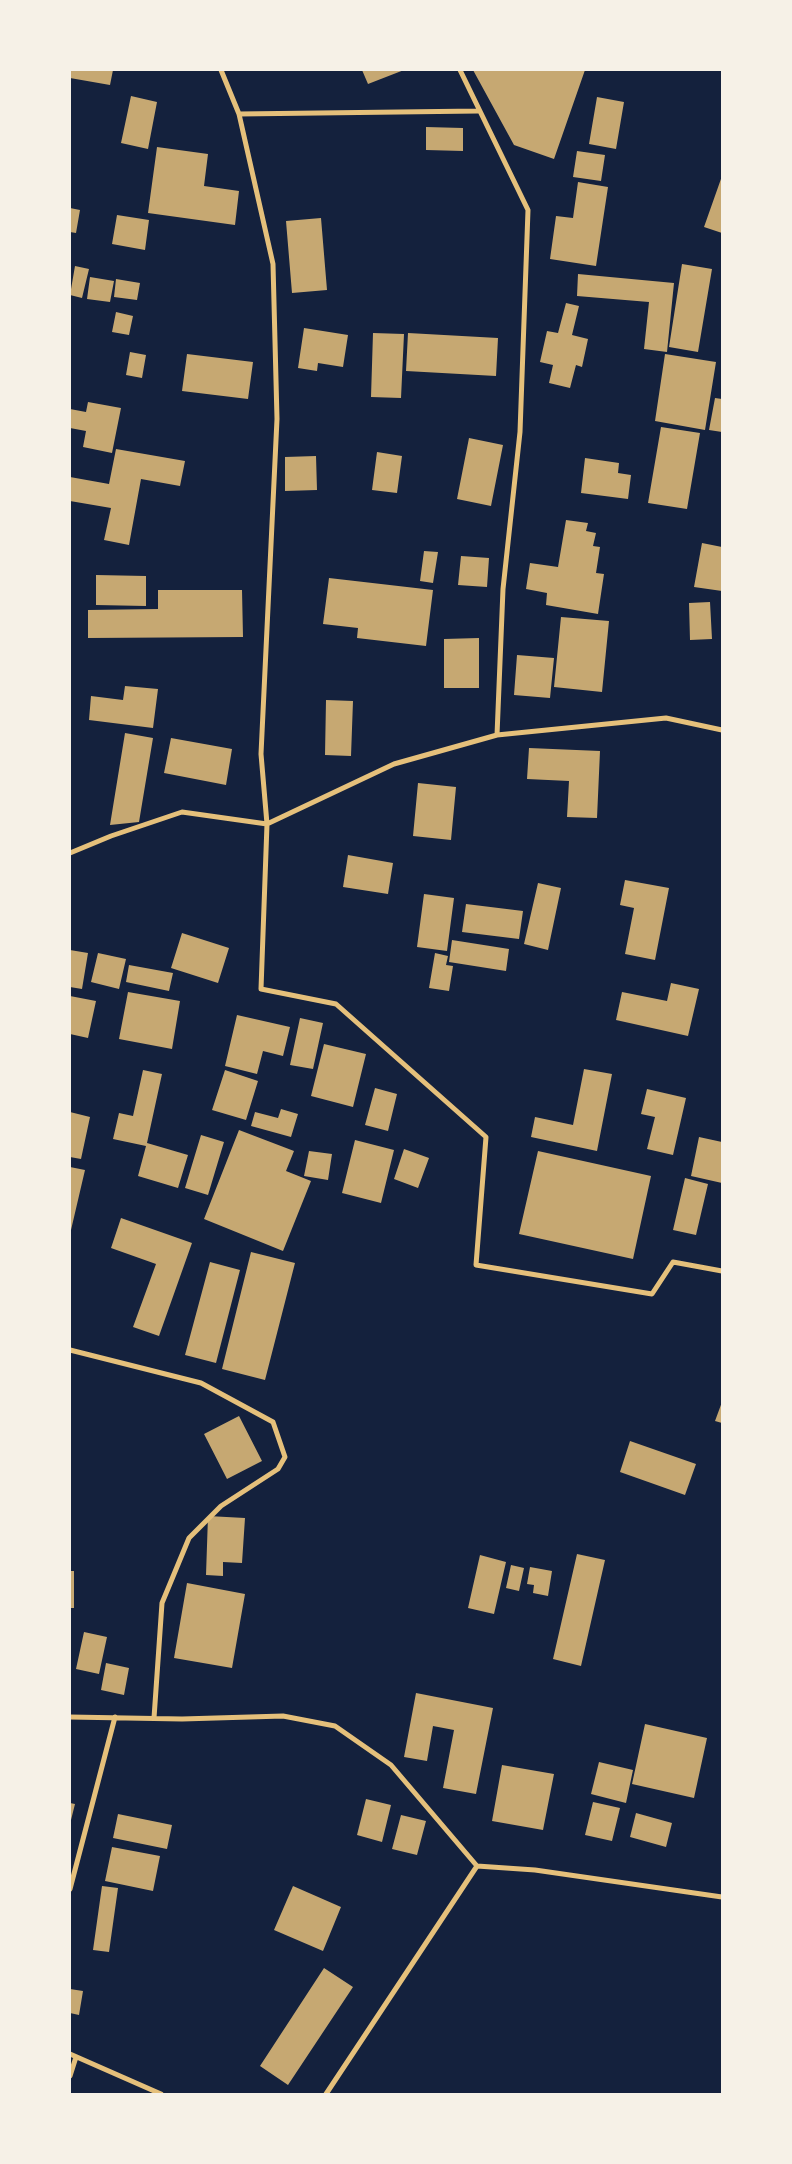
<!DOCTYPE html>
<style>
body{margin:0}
#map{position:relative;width:792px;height:2164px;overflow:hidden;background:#14213d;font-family:Karla,sans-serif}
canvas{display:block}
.frame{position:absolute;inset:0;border:71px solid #f6f1e7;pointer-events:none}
</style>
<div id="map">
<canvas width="792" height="2164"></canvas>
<div class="frame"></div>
</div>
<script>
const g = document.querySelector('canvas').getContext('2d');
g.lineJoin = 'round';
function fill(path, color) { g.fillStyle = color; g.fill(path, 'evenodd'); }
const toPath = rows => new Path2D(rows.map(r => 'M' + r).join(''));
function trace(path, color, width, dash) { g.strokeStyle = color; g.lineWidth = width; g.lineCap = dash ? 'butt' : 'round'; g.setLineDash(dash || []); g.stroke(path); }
fill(toPath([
 [70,70,113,70,110,85,70,78],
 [362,70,404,70,368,84],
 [473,70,585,70,554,159,514,145],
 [131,96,157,102,148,149,121,143],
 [597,97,624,102,616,149,589,144],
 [426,127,463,128,463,151,426,150],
 [157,147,208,154,204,186,239,191,235,225,148,213],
 [577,151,605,155,601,181,573,177],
 [722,176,722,233,704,227],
 [578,182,608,187,596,266,550,259,556,216,573,218],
 [70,208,80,210,76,233,70,232],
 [117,215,149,220,145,250,112,244],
 [321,218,327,290,292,293,286,221],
 [682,264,712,269,698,352,669,347],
 [75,266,89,269,82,298,70,295],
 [578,274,674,283,667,352,644,349,649,302,577,296],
 [90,277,114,281,110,302,87,299],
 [116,279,140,283,137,300,114,297],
 [566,303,579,306,572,335,588,339,582,367,576,365,570,388,549,383,553,365,540,362,547,331,558,333],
 [116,312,133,316,129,335,112,332],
 [304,328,348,335,343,367,318,363,317,371,298,368],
 [373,333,404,334,401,398,371,397],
 [408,333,498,338,496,376,406,371],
 [130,352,146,355,142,378,126,375],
 [187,354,253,362,248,399,182,391],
 [665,354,716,362,705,430,655,421],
 [715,398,722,399,722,432,709,430],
 [88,402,121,408,112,453,83,447,86,431,70,428,70,409,86,412],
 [661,427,700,433,687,509,648,503],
 [469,438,503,445,491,506,457,499],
 [116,449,185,461,180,486,141,479,129,545,104,540,111,508,70,501,70,477,109,484],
 [377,452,402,456,397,493,372,490],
 [316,456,317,490,285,491,285,457],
 [585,458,619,463,618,473,631,475,628,499,581,493],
 [566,520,588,523,586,531,596,533,593,546,600,547,596,573,604,574,598,614,546,605,547,593,526,589,530,563,558,567],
 [702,543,722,547,722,591,694,587],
 [424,551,438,552,433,583,420,581],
 [461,556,489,558,487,587,458,585],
 [96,575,146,576,146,606,96,605],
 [329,578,433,590,426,646,357,638,358,628,323,624],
 [158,590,242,590,243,637,88,638,88,610,158,609],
 [710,602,712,639,690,640,689,603],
 [561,617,609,621,602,692,554,687],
 [479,638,479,688,444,688,444,639],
 [517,655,554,658,550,698,514,695],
 [125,686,158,689,153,728,89,720,91,696,123,700],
 [326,700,353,701,351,756,325,755],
 [125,733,153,738,139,822,110,825],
 [171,738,232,749,226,785,164,773],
 [529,748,600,751,597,818,567,817,569,781,527,779],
 [418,783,456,787,451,840,413,836],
 [348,855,393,863,388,894,343,887],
 [625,880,669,888,655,960,625,954,634,908,620,905],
 [538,883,561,888,548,950,524,944],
 [424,894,454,898,447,951,417,947],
 [466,904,523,911,519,939,462,932],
 [182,933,229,948,218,983,171,968],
 [452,940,509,949,506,971,449,962],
 [70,950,88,953,82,989,70,987],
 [98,953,126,959,119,989,91,982],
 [435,953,448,956,446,965,453,966,449,991,429,988],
 [129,965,173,973,169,991,126,982],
 [671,983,699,989,688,1036,616,1020,622,992,667,1001],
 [128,992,180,1001,172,1049,119,1039],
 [70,996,96,1001,88,1038,70,1034],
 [237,1015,290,1027,283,1056,263,1051,257,1074,225,1066],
 [300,1018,323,1023,313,1069,290,1065],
 [324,1044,366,1054,353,1107,311,1096],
 [584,1069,612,1074,597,1151,531,1137,535,1117,573,1125],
 [143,1070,162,1074,147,1143,188,1155,178,1188,138,1176,146,1146,113,1139,119,1113,133,1116],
 [225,1070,258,1081,246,1120,212,1110],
 [375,1088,397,1094,388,1131,365,1125],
 [647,1089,686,1098,673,1155,647,1149,655,1117,641,1114],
 [281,1109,298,1114,291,1137,251,1126,255,1112,278,1118],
 [70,1112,90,1117,81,1159,70,1157],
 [239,1130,294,1151,286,1171,311,1181,283,1251,204,1219],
 [201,1135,224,1142,208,1195,185,1188],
 [699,1137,722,1142,722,1183,691,1176],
 [355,1140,394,1150,381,1203,342,1193],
 [404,1149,429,1158,418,1188,394,1179],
 [309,1151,332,1154,328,1180,304,1176],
 [538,1151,651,1176,633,1259,519,1234],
 [70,1167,85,1170,71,1230,70,1230],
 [685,1178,708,1184,696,1235,673,1230],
 [121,1218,192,1243,159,1336,133,1327,156,1264,111,1248],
 [251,1252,295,1263,265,1380,222,1369],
 [210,1262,240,1270,216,1363,185,1355],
 [722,1402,722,1423,715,1421],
 [239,1416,262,1461,227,1479,204,1434],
 [630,1441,696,1464,685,1495,620,1472],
 [208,1516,245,1518,242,1563,223,1562,223,1576,206,1575],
 [577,1554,605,1560,581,1666,553,1659],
 [480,1555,506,1562,494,1614,468,1608],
 [511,1565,524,1568,519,1591,506,1588],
 [530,1567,552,1571,548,1596,533,1593,534,1585,527,1584],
 [70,1571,74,1571,74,1608,70,1608],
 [187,1583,245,1594,232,1668,174,1658],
 [84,1632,107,1637,99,1674,76,1669],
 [106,1663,129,1668,124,1695,101,1690],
 [416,1693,493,1708,476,1794,443,1788,454,1730,433,1726,427,1761,404,1757],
 [645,1724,707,1738,694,1798,632,1784],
 [599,1762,633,1770,626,1803,591,1794],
 [502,1765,554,1774,543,1830,492,1821],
 [366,1799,391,1805,382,1842,357,1835],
 [593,1802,620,1808,612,1841,585,1835],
 [70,1803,75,1804,71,1820,70,1820],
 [636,1813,672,1823,666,1847,630,1837],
 [118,1814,172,1825,167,1849,113,1838],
 [401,1815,426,1821,417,1855,392,1849],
 [112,1847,160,1856,153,1891,105,1881],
 [102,1886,118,1888,109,1952,93,1950],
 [293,1886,341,1907,323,1951,274,1930],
 [324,1968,353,1987,288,2085,260,2066],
 [70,1989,83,1991,79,2015,70,2013]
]), '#c6a872');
trace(toPath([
 [221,70,239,114,273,264,277,419,261,754,267,824,261,989,336,1004,486,1137,476,1265,652,1294,673,1262,722,1271],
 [460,70,528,210,520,432,503,589,497,735],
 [239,114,478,111],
 [70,853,111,836,182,812,267,824,394,764,497,735,666,718,722,730],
 [70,1350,201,1383,273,1422,285,1457,278,1469,221,1506,189,1538,162,1603,154,1718],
 [70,1717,182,1719,283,1716,335,1726,391,1765,477,1866],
 [70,1889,115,1717],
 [70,2054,161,2094],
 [70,2076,76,2057],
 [326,2094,477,1866,535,1870,722,1897]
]), '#e5c07b', 5);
</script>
